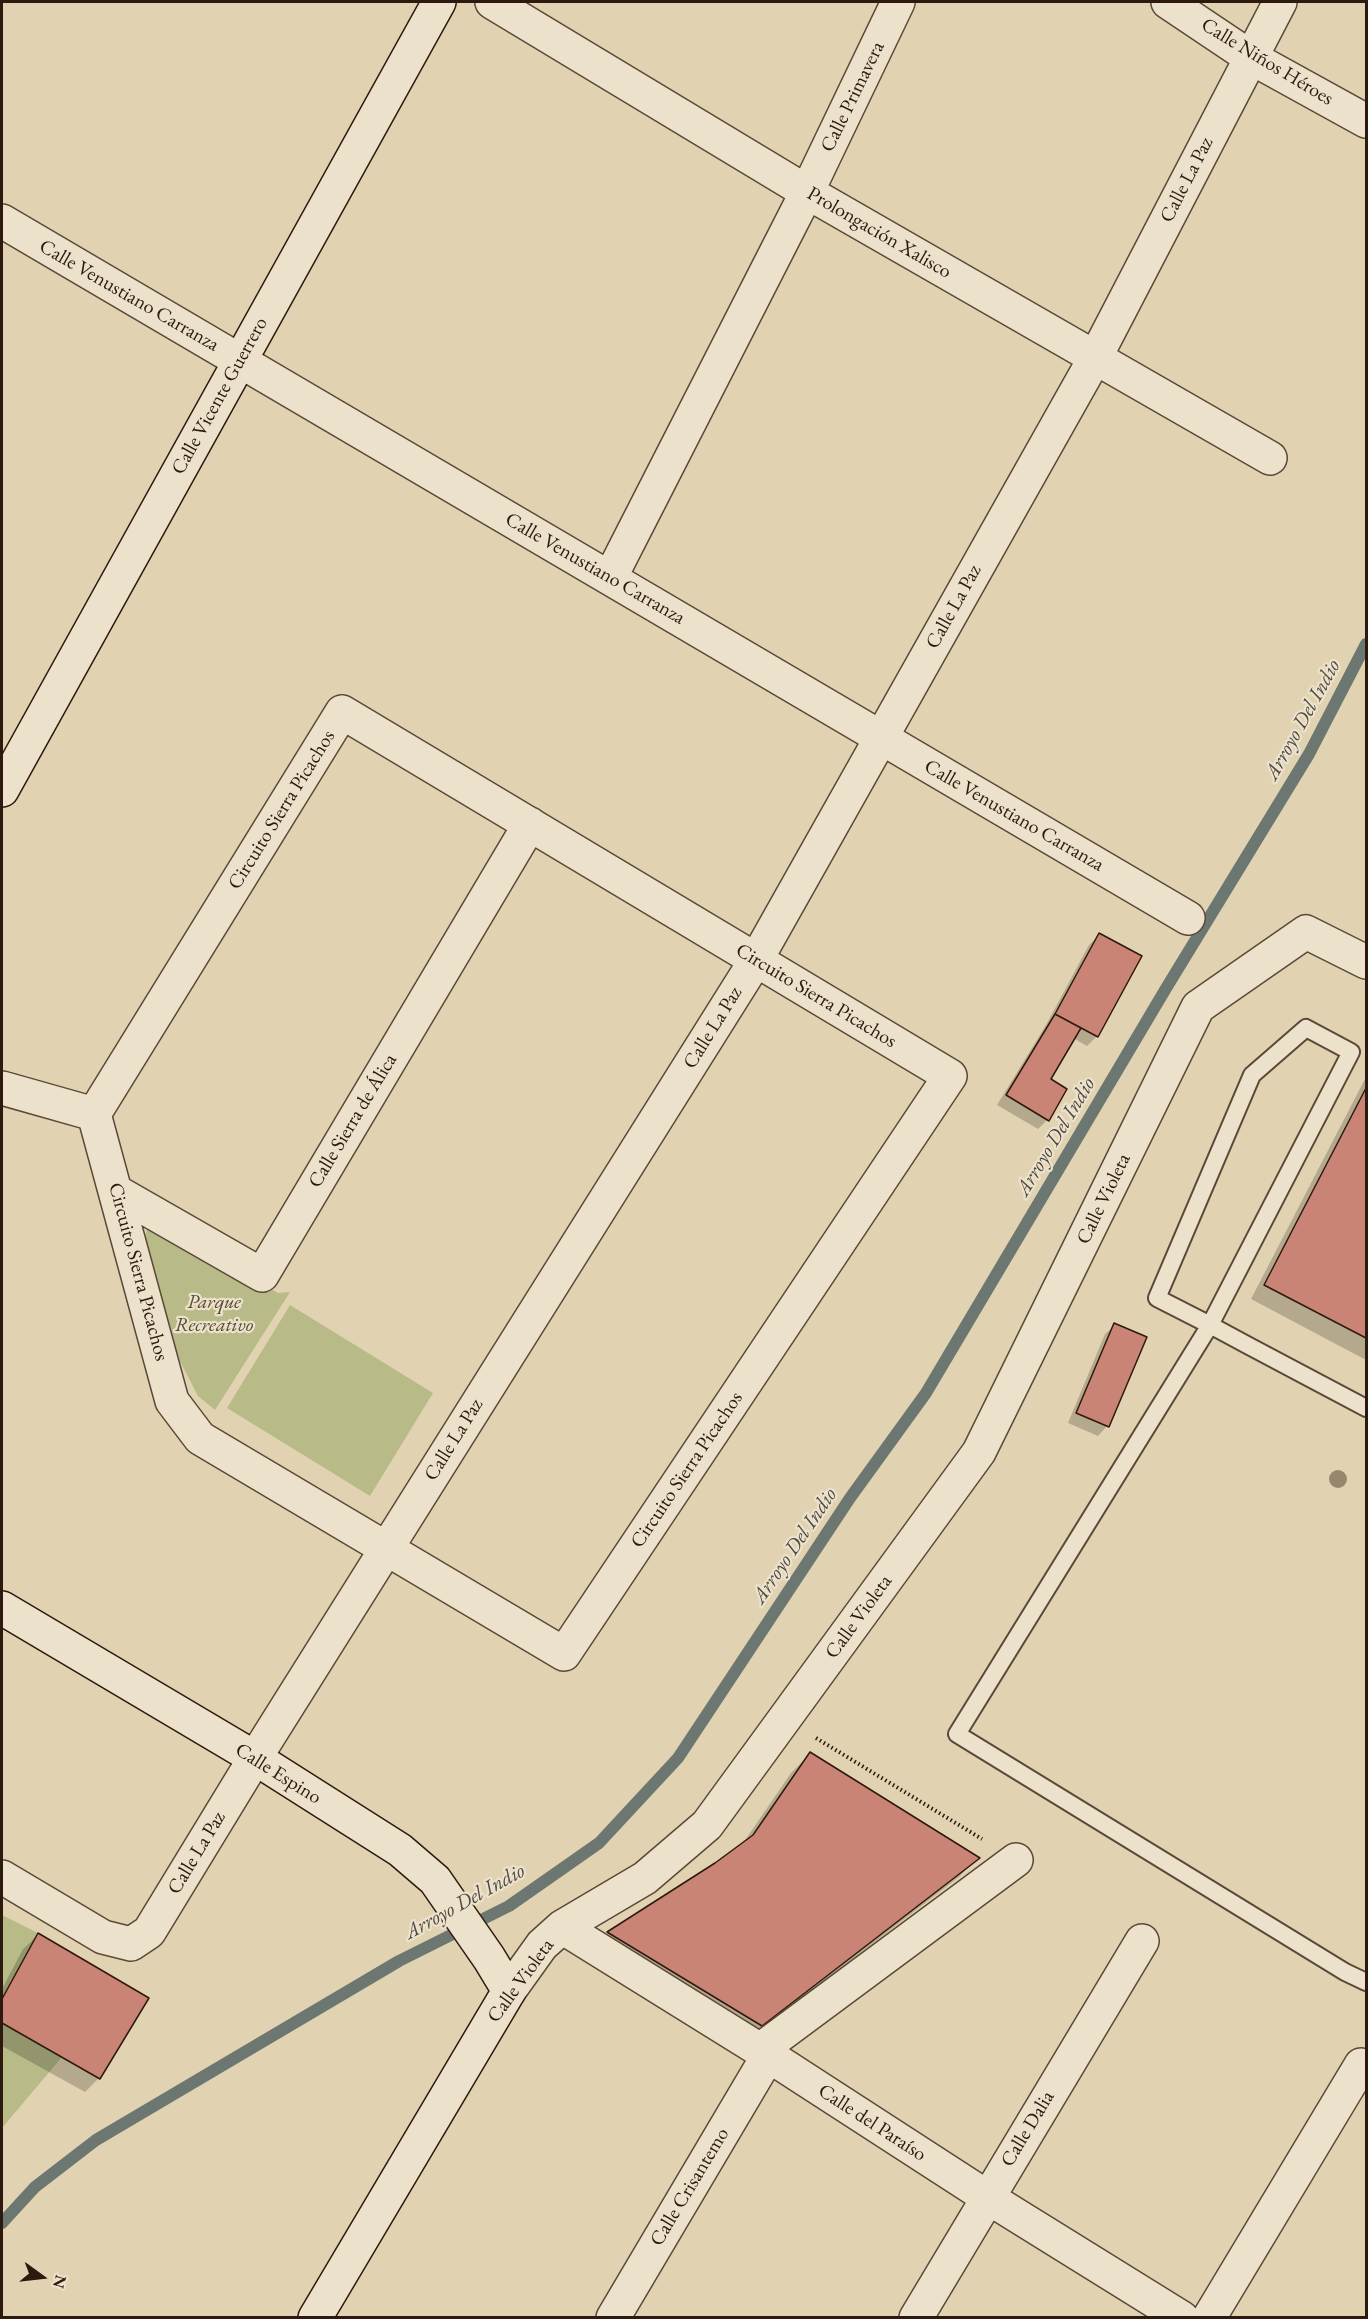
<!DOCTYPE html>
<meta charset="utf-8">
<style>
body{margin:0}
#map{position:relative;width:1368px;height:2319px;overflow:hidden;background:#e1d3b1;font-family:"EB Garamond",serif}
canvas{display:block}
.frame{position:absolute;inset:0;border:3px solid #2e190f;pointer-events:none}
.north{position:absolute;left:12px;top:2247px;width:60px;height:60px;-webkit-text-stroke:4px #ece2cc;paint-order:stroke;rotate:105deg;font-size:16px;font-weight:700;line-height:24px;text-align:center;color:#2e190f}
.north::after{content:'';display:block;margin:auto;width:21px;height:27px;background:#2e190f;clip-path:polygon(50% 0,100% 100%,50% 72%,0 100%)}
</style>
<div id="map">
<canvas width="1368" height="2319"></canvas>
<div class="frame"></div>
<div class="north">N</div>
</div>
<script>
const g = document.querySelector('canvas').getContext('2d');
g.lineJoin = 'round';
function fill(path, color) { g.fillStyle = color; g.fill(path, 'evenodd'); }
const toPath = rows => new Path2D(rows.map(r => 'M' + r).join(''));
function trace(path, color, width, dash) { g.strokeStyle = color; g.lineWidth = width; g.lineCap = dash ? 'butt' : 'round'; g.setLineDash(dash || []); g.stroke(path); }
function drawText(font, color, halo, rows, align = 'center') {
  g.font = font + ' "EB Garamond",serif'; g.lineWidth = 4.5; g.setLineDash([]); g.textBaseline = 'middle'; g.strokeStyle = halo; g.fillStyle = color; for (const [text, x, y, turn = 0] of rows) {
    g.save(); g.translate(x, y); g.rotate((+turn || 0) * Math.PI / 180); g.textAlign = isNaN(turn) ? turn : align; if (halo) g.strokeText(text, 0, 0); g.fillText(text, 0, 0); g.restore();
  }
}
fill(toPath([
 [149,1222,204,1250,278,1293,290,1292,215,1410,198,1396,170,1342,142,1248],
 [290,1305,433,1393,370,1496,227,1408],
 [2,1915,38,1933,2,1999],
 [2,2023,62,2057,2,2128]
]), '#b8bb88');
fill(toPath([
 [1099,935,1140,957,1097,1036,1087,1046,1073,1038,1049,1080,1047,1120,1038,1129,997,1105,1046,1025,1089,945],
 [1366,1077,1366,1360,1251,1299],
 [1115,1325,1107,1426,1098,1436,1068,1423,1105,1334],
 [810,1754,977,1858,959,1877,742,2044,590,1951,608,1933,716,1864,741,1846,791,1773],
 [38,1935,99,2078,85,2092,2,2046,2,1989,23,1949]
]), '#0003');
trace(toPath([
 [2,2223,35,2187,96,2140,399,1961,509,1906,599,1843,678,1758,850,1498,926,1393,1165,990,1309,754,1366,644]
]), '#6d7772', 12);
const building = toPath([
 [1099,933,1142,956,1098,1037,1055,1014,1099,933],
 [1055,1014,1081,1028,1051,1079,1067,1089,1049,1121,1006,1095,1055,1014],
 [1366,1088,1366,1338,1264,1285,1366,1088],
 [1114,1323,1147,1337,1109,1427,1076,1413,1114,1323],
 [810,1752,980,1858,762,2026,607,1932,715,1863,753,1835,810,1752],
 [38,1933,149,1998,100,2079,2,2023,2,1999,38,1933]
]);
fill(building, '#c98475');
trace(building, '#2e190f', 1.5);
const lane = toPath([
 [1366,1408,1249,1346,1210,1325,1157,1298,1252,1075,1306,1028,1351,1052,1210,1325,957,1734,1345,1972,1366,1982]
]);
const street = toPath([
 [492,2,807,192,1270,458],
 [1168,2,1250,57,1366,121],
 [2,221,1188,918],
 [610,578,807,192,898,2],
 [342,712,950,1076,564,1654,200,1438,172,1401,94,1114,342,712],
 [2,1088,94,1114],
 [117,1192,262,1275,530,824],
 [2,1877,103,1937,131,1944,149,1932,255,1758,756,960,1095,358,1280,2],
 [562,1927,760,2050,987,2197,1182,2318],
 [509,1991,542,1945,562,1927,645,1878,707,1825,979,1452,1198,1007,1306,932,1366,962],
 [760,2050,1016,1860],
 [613,2318,768,2056],
 [916,2318,1142,1941],
 [1209,2318,1361,2065]
]);
const secondary = toPath([
 [2,790,439,2],
 [2,1608,255,1758,400,1850,435,1880,489,1958,509,1991,315,2318]
]);
trace(lane, '#5b4838', 20);
trace(street, '#5b4838', 36);
trace(secondary, '#2e190f', 36);
trace(toPath([
 [816,1738,982,1839]
]), '#2e190f', 4, [1.5, 3]);
trace(lane, '#ece2cc', 16);
trace(street, '#ece2cc', 33);
trace(secondary, '#ece2cc', 33);
g.fillStyle = '#95886c';
for (const [x, y] of [
 [1338,1479]
]) { g.beginPath(); g.arc(x, y, 9, 0, 2 * Math.PI); g.fill(); }
drawText('20px', '#2e190f', '#ece2cc', [
 ["Calle Niños Héroes",1267,62,31],
 ["Calle Primavera",853,97,-64],
 ["Calle La Paz",1187,180,-63],
 ["Prolongación Xalisco",879,233,30],
 ["Calle Venustiano Carranza",129,296,30],
 ["Calle Vicente Guerrero",220,396,-61],
 ["Calle Venustiano Carranza",595,569,30],
 ["Calle La Paz",954,607,-61],
 ["Circuito Sierra Picachos",282,810,-58],
 ["Calle Venustiano Carranza",1014,816,30],
 ["Circuito Sierra Picachos",816,996,31],
 ["Calle La Paz",713,1028,-58],
 ["Calle Sierra de Álica",353,1121,-59],
 ["Calle Violeta",1104,1199,-64],
 ["Circuito Sierra Picachos",138,1272,75],
 ["Calle La Paz",454,1440,-58],
 ["Circuito Sierra Picachos",687,1470,-56],
 ["Calle Violeta",859,1617,-54],
 ["Calle Espino",278,1774,32],
 ["Calle La Paz",197,1853,-59],
 ["Calle Violeta",521,1981,-54],
 ["Calle del Paraíso",872,2123,33],
 ["Calle Dalia",1028,2129,-59],
 ["Calle Crisantemo",690,2187,-59]
]);
drawText('italic 20px', '#574a33', '#ece2cc', [
 ["Parque",214,1303],
 ["Recreativo",214,1326]
]);
drawText('italic 21px', '#4e4841', '#ece2cc', [
 ["Arroyo Del Indio",1303,720,-61],
 ["Arroyo Del Indio",1056,1137,-59],
 ["Arroyo Del Indio",795,1546,-56],
 ["Arroyo Del Indio",465,1902,-29]
]);
</script>
